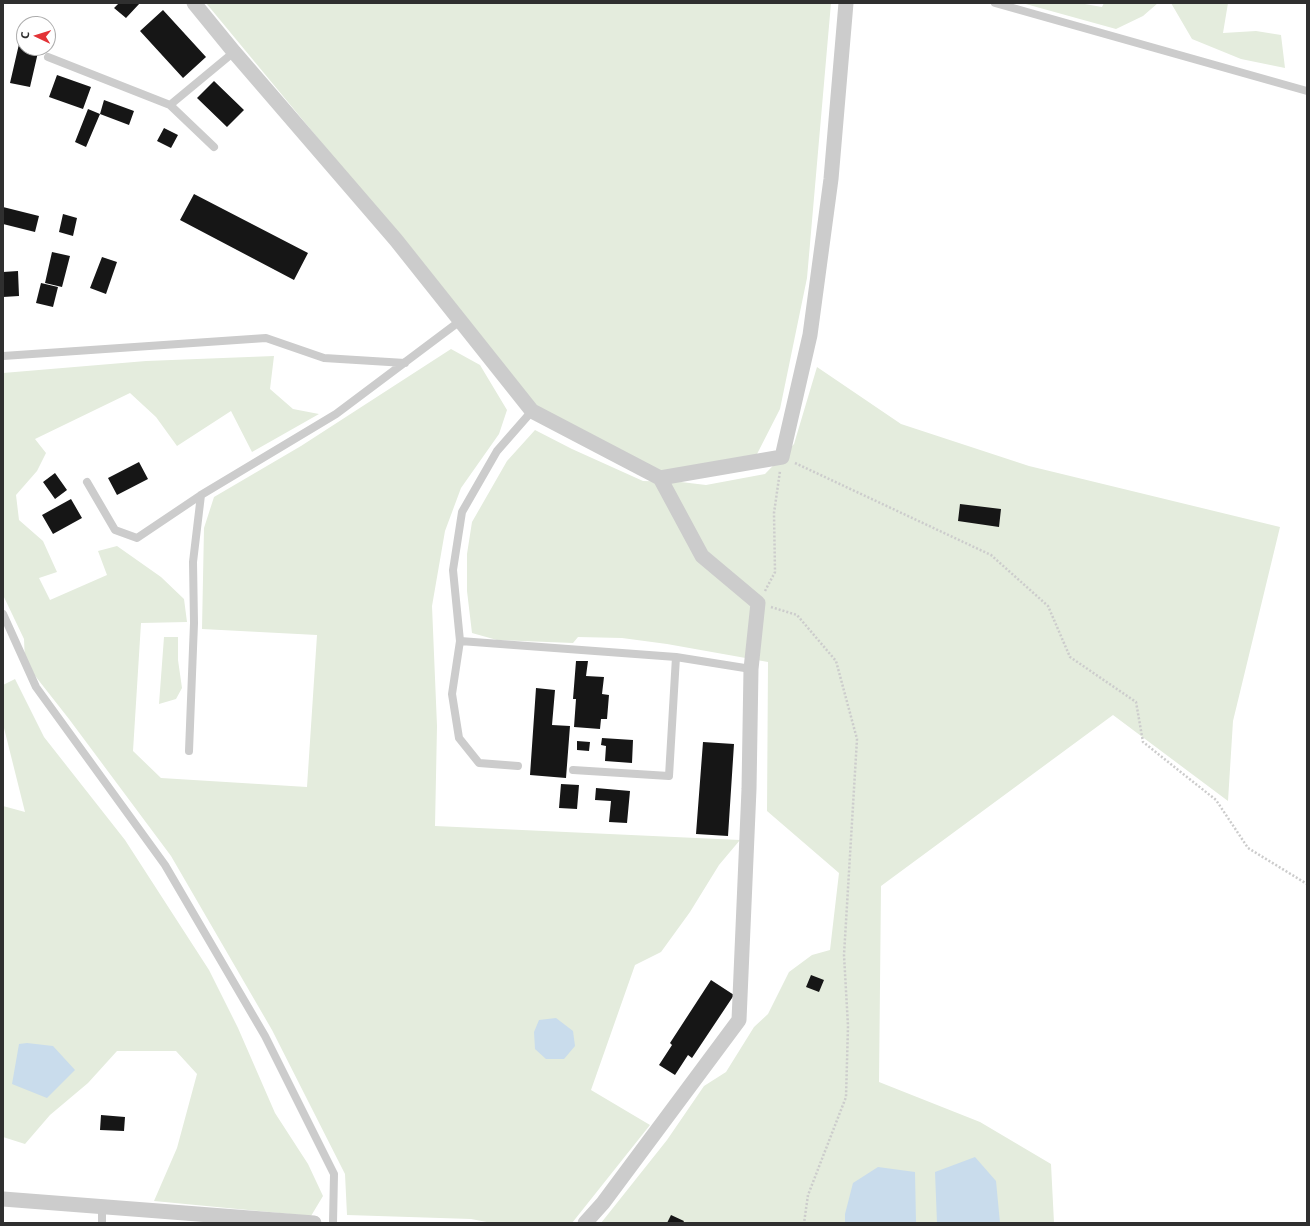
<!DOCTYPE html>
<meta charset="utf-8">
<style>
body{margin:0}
#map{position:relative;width:1310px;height:1226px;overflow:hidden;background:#fff;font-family:"Noto Sans",sans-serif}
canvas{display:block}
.frame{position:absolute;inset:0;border:4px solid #2f2f2f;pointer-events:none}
.north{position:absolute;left:16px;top:16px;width:40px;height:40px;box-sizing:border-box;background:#fff;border:1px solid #acacac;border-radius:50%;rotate:274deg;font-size:11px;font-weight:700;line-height:16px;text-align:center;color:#2f2f2f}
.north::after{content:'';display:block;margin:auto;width:14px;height:18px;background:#e33337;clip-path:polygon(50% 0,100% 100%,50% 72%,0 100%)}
</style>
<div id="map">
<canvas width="1310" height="1226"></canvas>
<div class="frame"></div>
<div class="north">С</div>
</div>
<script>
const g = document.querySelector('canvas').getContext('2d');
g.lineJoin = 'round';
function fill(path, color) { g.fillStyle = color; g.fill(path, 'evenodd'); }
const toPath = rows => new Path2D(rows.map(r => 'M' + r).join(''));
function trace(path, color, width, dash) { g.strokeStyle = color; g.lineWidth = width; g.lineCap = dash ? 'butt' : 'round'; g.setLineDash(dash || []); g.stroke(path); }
fill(toPath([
 [206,3,831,3,807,278,780,409,756,456,660,471,536,406,422,264],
 [1022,3,1079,3,1102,7,1104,3,1158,3,1143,16,1116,29],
 [1171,3,1228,3,1223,33,1256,31,1281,35,1285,68,1241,59,1192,39],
 [451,349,480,365,507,410,499,434,461,488,445,531,432,606,437,726,435,826,740,840,719,865,690,912,661,952,635,965,591,1090,650,1125,572,1223,492,1223,471,1219,347,1215,345,1174,272,1030,171,856,69,719,25,663,24,639,3,595,3,373,146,361,274,356,270,389,293,409,319,414,252,452,231,411,177,446,156,417,130,393,35,439,46,453,37,471,16,495,19,520,43,541,57,572,39,578,50,600,107,575,98,551,117,546,161,577,184,599,187,622,141,623,133,751,161,778,307,787,317,635,202,629,204,528,214,497,301,446],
 [817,367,901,424,1029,466,1280,527,1233,721,1228,801,1113,715,881,886,879,1082,980,1122,1051,1164,1054,1223,601,1223,667,1140,704,1086,726,1072,754,1027,768,1014,789,972,812,955,830,950,839,873,767,811,768,662,667,644,622,638,578,637,573,643,497,640,472,633,467,591,467,554,472,522,507,461,535,430,572,449,643,481,681,482,706,485,765,474,794,444],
 [164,637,178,637,178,660,182,688,176,699,159,704],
 [15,679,44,737,125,840,209,970,238,1028,275,1113,308,1164,323,1196,311,1216,154,1201,177,1148,197,1074,176,1051,117,1051,88,1083,50,1115,25,1144,3,1137,3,806,25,812,3,724,3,685]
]), '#e4ecdd');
fill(toPath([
 [556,1018,573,1031,575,1046,564,1059,546,1059,535,1049,534,1032,539,1020],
 [27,1043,53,1046,75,1070,47,1098,12,1084,19,1044],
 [975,1157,996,1181,1000,1223,937,1223,935,1172],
 [878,1167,915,1172,916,1223,845,1223,845,1214,853,1183]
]), '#c9dcec');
fill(toPath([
 [119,3,140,3,126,18,114,8],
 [163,10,206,57,183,78,140,31],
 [22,31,24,31,24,48,39,48,30,87,10,83],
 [57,75,91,87,83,109,49,97],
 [214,81,244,110,227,127,197,98],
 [104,100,134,111,129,125,100,114],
 [88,109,100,114,86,147,75,142],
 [164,128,178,135,171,148,157,141],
 [194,194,308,253,294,280,180,220],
 [3,207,39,216,35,232,3,224],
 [63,214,77,218,73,236,59,232],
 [52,252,70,256,62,287,45,283],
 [102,257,117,262,106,294,90,288],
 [18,271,19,296,3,297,3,272],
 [41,283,58,287,53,307,36,303],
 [139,462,148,479,117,495,108,478],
 [55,473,67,490,55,499,43,482],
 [71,499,82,518,53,534,42,515],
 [960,504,1001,509,999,527,958,521],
 [576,661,588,661,586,676,604,677,602,694,609,695,607,719,601,719,600,729,574,727,576,699,573,699],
 [536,688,555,690,552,725,570,726,566,778,530,775],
 [602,738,633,740,632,763,605,761,606,746,601,745],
 [577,741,590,742,589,751,577,750],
 [703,742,734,744,728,836,696,834],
 [561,784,579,785,577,809,559,808],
 [596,788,630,791,627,823,609,822,611,801,595,800],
 [811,975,824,980,819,992,806,987],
 [711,980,734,995,692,1058,688,1055,675,1075,659,1065,672,1045,670,1043],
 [101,1115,125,1117,124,1131,100,1130],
 [671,1215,684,1221,683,1223,667,1223]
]), '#161616');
trace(toPath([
 [795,463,991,555,1048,606,1070,657,1136,702,1143,742,1216,800,1248,848,1307,884],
 [765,591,775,572,774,513,780,471],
 [771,607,797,615,836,661,857,739,844,955,848,1026,846,1097,808,1195,804,1223]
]), '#ccc', 2.5, [2, 2]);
trace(toPath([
 [995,3,1307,91],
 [48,57,170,105,214,147],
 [170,105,234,52],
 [3,356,266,338,324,358,405,363],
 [87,482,115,530,137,538,201,495,336,414,460,321],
 [3,614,36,687,165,865,265,1036,334,1174,333,1223],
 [460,641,676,657,751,669],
 [189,751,194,623,193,562,201,495],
 [518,766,479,763,459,738,452,694,460,641,453,570,462,512,497,451,532,411],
 [573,770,669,776,676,657],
 [102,1223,102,1207]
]), '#ccc', 8);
trace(toPath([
 [194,3,234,52,396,240,532,411,660,478,782,457,810,335,831,179,846,3],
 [3,1199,314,1223],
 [585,1223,603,1203,739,1020,749,789,751,669,758,603,702,556,660,478]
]), '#ccc', 15);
</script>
